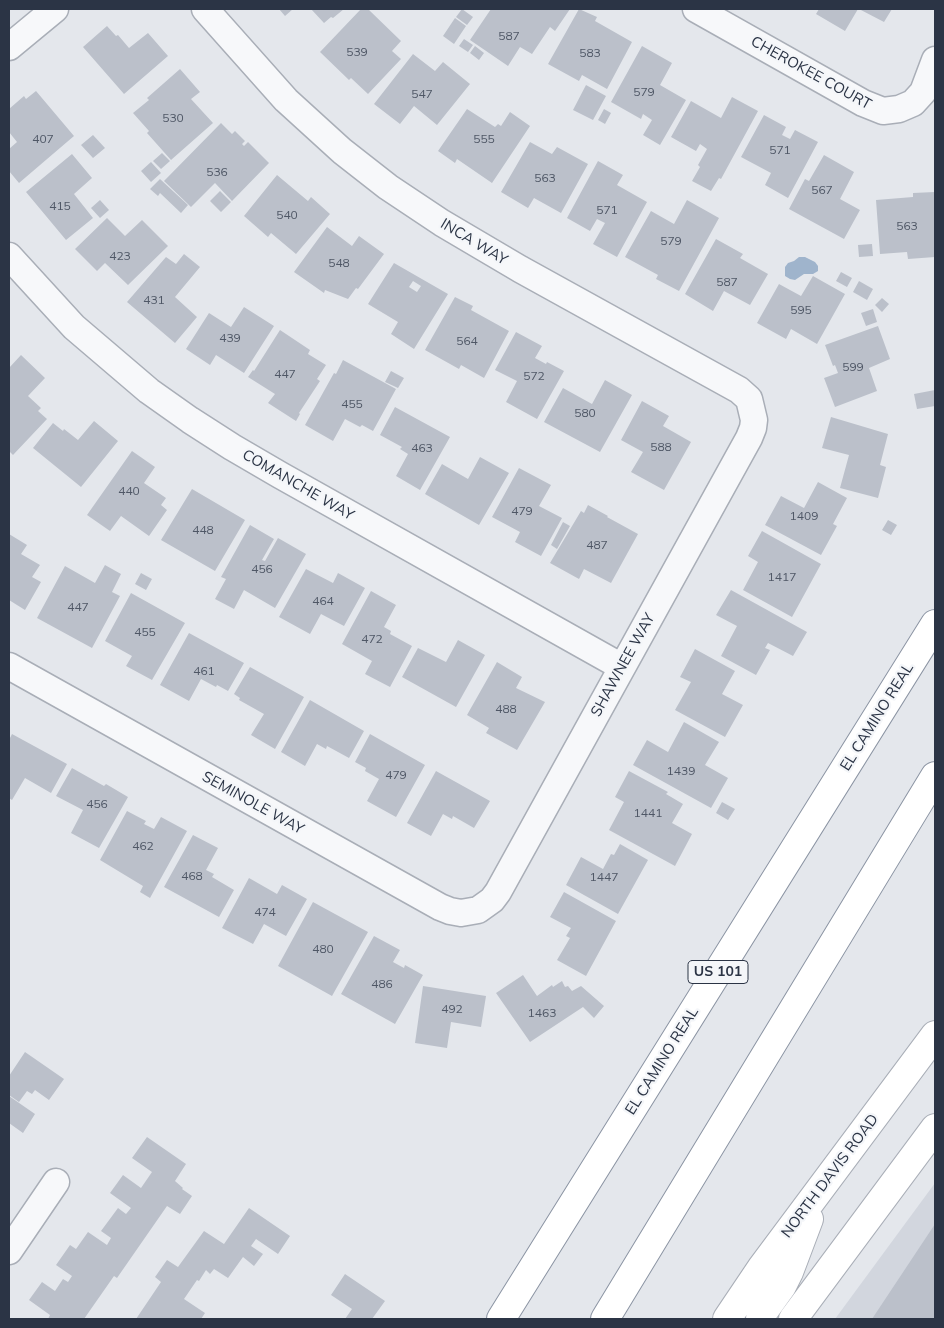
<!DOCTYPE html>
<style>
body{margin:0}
#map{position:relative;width:944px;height:1328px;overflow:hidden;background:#e4e7ec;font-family:Mulish,sans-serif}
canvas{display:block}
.frame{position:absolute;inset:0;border:10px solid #2b3445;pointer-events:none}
</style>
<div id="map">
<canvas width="944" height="1328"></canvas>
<div class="frame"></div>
</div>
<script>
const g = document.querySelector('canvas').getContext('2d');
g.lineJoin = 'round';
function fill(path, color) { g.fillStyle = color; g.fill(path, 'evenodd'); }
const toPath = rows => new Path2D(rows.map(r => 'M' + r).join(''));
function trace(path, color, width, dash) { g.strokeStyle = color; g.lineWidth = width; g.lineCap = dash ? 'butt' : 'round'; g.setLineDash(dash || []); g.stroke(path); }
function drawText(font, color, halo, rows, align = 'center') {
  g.font = font + ' Mulish,sans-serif'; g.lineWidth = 4.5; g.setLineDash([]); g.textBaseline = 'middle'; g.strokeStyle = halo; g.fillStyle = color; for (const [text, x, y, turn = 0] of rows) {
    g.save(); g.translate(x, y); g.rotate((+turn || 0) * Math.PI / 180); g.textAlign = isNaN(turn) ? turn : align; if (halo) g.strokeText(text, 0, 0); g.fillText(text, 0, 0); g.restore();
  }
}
fill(toPath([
 [935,1183,935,1319,835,1319]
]), '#d2d6de');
fill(toPath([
 [799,257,805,257,815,262,818,266,818,271,813,274,804,274,795,280,790,279,785,276,785,267,788,263,794,261]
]), '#9fb4cc');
fill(toPath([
 [279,9,293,9,285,16],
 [311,9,344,9,333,18,331,17,324,23],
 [361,9,368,9,401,41,392,51,401,59,368,94,351,78,349,80,320,52],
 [462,9,473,17,467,25,456,17],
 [491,9,523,10,524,9,570,9,555,31,550,27,532,54,520,47,508,66,470,40],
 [579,9,597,17,595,21,632,42,607,89,582,75,579,81,548,64],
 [819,9,858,9,845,31,816,14],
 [859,9,892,9,884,22],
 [455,18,466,26,454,44,443,36],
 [107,26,116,36,118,35,129,48,148,33,168,56,124,94,83,47],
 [464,39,473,45,468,52,459,46],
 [475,46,484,53,479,60,470,53],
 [642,46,672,63,660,85,686,100,660,145,643,135,652,120,643,114,641,119,611,102],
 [413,54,435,71,443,62,470,84,437,125,414,106,400,124,374,104],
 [180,69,200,92,191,99,213,123,171,160,147,133,149,131,133,113,149,100,147,98],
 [586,85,606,96,593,120,573,110],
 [36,91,74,136,19,183,9,171,9,149,17,142,9,132,9,109,24,96,26,99],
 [732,97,758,111,721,179,719,178,711,191,692,181,700,167,698,165,707,149,700,144,696,151,671,137,691,101,721,118],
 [467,109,495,127,498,124,501,126,510,112,530,126,492,183,457,159,455,163,438,151],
 [604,109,611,113,605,124,598,120],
 [764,115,786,127,782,135,790,139,795,130,818,142,788,198,765,185,771,173,741,157],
 [221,123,232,134,235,131,245,141,242,144,244,146,248,142,269,163,232,201,215,183,191,207,164,181],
 [93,135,105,148,93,158,81,145],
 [530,142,552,154,557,147,588,164,561,213,534,198,528,208,501,192],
 [162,153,170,161,161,169,153,161],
 [72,154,92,178,74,194,93,218,66,240,26,192],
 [824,155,854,172,840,199,860,210,844,239,789,209,805,179,809,181],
 [598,161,623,175,617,185,647,202,617,257,593,244,605,223,597,219,590,231,567,218],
 [151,162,161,173,151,182,141,171],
 [277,175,308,201,311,197,330,214,296,254,271,233,268,237,244,216],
 [160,179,188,205,181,213,160,193,158,196,150,189],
 [220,191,231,202,221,212,210,201],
 [935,192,935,257,908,259,907,252,880,254,876,200,913,197,913,193],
 [100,200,109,210,100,218,91,208],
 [687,200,719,218,679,291,656,279,658,275,625,257,651,211,674,224],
 [107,218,125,236,142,220,168,246,128,285,105,263,97,271,75,249],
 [327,227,352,246,359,236,384,254,358,289,356,288,348,299,325,290,324,293,294,272],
 [716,239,743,254,740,258,768,274,750,305,724,291,713,311,685,294],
 [872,244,873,256,859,257,858,245],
 [184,254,200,267,175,297,197,317,175,343,127,302,166,257,176,264],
 [394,263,448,294,414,349,391,334,398,322,368,304],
 [413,281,421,286,417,292,409,287],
 [841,272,852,278,847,287,836,281],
 [813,276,845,294,817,344,791,329,786,339,757,323,779,284,801,296],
 [859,281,873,289,867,300,853,292],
 [455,297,473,306,471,310,509,331,484,378,461,365,459,369,425,350],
 [882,298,889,304,882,312,875,305],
 [244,307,274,326,244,373,216,355,210,365,186,349,209,313,231,327],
 [873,309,877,322,866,326,861,313],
 [878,326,890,359,869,368,877,391,835,407,824,378,838,373,835,365,833,366,825,345],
 [280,330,310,350,308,354,326,365,317,379,320,381,299,413,300,414,296,421,268,403,275,394,248,377,253,370,254,371],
 [516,332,542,346,535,358,546,364,547,362,564,371,537,419,506,402,517,381,495,370],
 [21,355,45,378,28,396,41,408,38,411,47,419,13,455,9,451,9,368],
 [343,360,396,389,373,431,362,425,360,427,345,419,333,441,305,425,334,373,336,374],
 [391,371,404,378,398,388,385,382],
 [605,380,632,395,600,452,544,422,563,388,592,404],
 [935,390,935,406,917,409,914,394],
 [642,401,669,416,663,426,691,442,664,490,631,472,643,452,621,440],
 [395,407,450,437,420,490,396,476,408,454,400,449,402,447,380,435],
 [831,417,888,434,880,465,886,467,878,498,840,488,849,455,822,448],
 [94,421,118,441,81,487,33,448,53,423,63,431,64,429,78,440],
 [132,451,155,467,144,483,166,498,161,505,167,510,149,536,121,516,110,531,87,515],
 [480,457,509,473,479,525,425,494,442,464,468,479],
 [519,468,551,485,539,506,562,518,541,556,515,542,520,532,492,517],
 [818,482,847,498,833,524,837,526,821,555,765,525,781,496,804,508],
 [192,489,245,520,215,571,161,540],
 [588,505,608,516,607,517,638,534,611,583,584,569,579,579,550,563,581,511,584,513],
 [888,520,897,525,891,535,882,530],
 [563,522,570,526,557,549,551,545],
 [250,525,274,539,262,560,265,561,278,538,306,554,275,608,244,590,234,609,215,599,226,579,221,577],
 [762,531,821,564,792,617,743,590,758,562,748,556],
 [9,534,27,545,21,554,40,565,32,577,41,582,25,610,9,600],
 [105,565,121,574,112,592,120,596,92,648,37,618,65,566,95,583],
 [306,569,333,583,338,573,365,588,344,626,321,614,310,634,279,617],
 [141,573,152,579,146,590,135,584],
 [731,590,807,632,793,656,768,643,765,648,770,650,756,675,721,656,737,626,716,615],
 [371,591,396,605,384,627,391,631,390,634,412,646,390,687,365,674,372,661,342,644],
 [131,593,185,623,152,680,126,666,132,656,105,641],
 [189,633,244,663,228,691,217,685,216,687,201,679,189,701,160,685],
 [458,640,485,655,456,707,402,677,418,648,446,662],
 [695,649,735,671,722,694,743,705,725,737,675,710,691,682,680,677],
 [497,662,522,677,516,688,545,702,517,750,486,733,489,728,467,715],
 [250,667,304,697,275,749,251,735,264,714,239,700,240,698,234,694],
 [310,700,364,731,349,758,327,746,326,749,317,744,305,766,281,752],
 [684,722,719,742,705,765,728,778,711,808,633,765,647,740,668,752],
 [12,734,67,764,51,793,25,778,12,800,9,798,9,740],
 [370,734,425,765,396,817,367,801,379,779,365,771,366,768,355,762],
 [72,768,104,786,106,784,128,797,99,848,71,833,83,810,56,796],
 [436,771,490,801,474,828,453,816,452,819,443,814,431,836,407,823],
 [629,771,668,792,666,794,683,804,672,823,692,834,675,866,609,830,624,802,615,797],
 [722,802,735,809,728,820,716,813],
 [127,811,146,821,144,824,154,829,161,817,187,831,150,898,140,892,143,886,100,860],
 [193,835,218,848,206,870,214,874,212,877,234,890,219,917,164,887],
 [620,844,648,860,618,914,566,885,581,857,603,869,611,854,614,855],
 [249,878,277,894,282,885,307,899,286,936,264,924,253,944,222,928],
 [564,892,616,921,586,976,557,960,570,938,566,936,571,928,550,917],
 [313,902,368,932,332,996,278,966],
 [374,936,400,950,393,962,404,968,405,965,423,975,395,1024,341,994],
 [523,975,537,996,552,985,553,987,562,981,565,987,568,986,572,991,581,986,604,1006,594,1018,583,1007,530,1042,496,993],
 [423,986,486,996,481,1027,451,1022,447,1048,415,1043],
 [25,1052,64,1079,49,1100,35,1090,32,1094,27,1091,19,1102,9,1095,9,1076],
 [9,1096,35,1114,23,1133,9,1123],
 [147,1137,186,1164,175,1181,183,1188,182,1189,192,1196,180,1214,167,1206,117,1278,114,1276,84,1319,48,1319,50,1315,29,1300,42,1282,55,1291,63,1279,68,1282,72,1276,56,1265,70,1245,76,1249,88,1232,107,1245,111,1238,101,1231,118,1208,126,1214,131,1208,110,1193,123,1175,141,1188,152,1172,132,1158],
 [249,1208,290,1236,278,1254,256,1239,251,1246,263,1254,254,1266,243,1257,228,1278,214,1269,210,1274,206,1270,199,1281,197,1280,184,1299,205,1313,201,1319,136,1319,161,1282,155,1277,167,1260,178,1267,204,1231,224,1244],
 [935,1224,935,1319,872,1319],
 [345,1274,385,1301,372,1319,345,1319,352,1309,331,1295]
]), '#bbc0ca');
const street = toPath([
 [696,9,863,103,883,111,899,109,913,103,923,92,935,60],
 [9,47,55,9],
 [9,256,74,327,149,391,190,420,232,447,280,475,622,667],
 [9,666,440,907,450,911,461,913,478,910,492,900,498,892,749,438,753,428,754,420,749,399,739,390,520,269,442,223,388,187,342,151,286,100,205,9],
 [9,1251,56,1182]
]);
const secondary = toPath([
 [727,1319,762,1267,935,1035],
 [760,1319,764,1311,782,1286,789,1272,809,1219],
 [793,1319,935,1128]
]);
const highway = toPath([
 [501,1319,935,624],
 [605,1319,935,776]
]);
trace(street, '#a9aeb7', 29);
trace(secondary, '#a9aeb7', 30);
trace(highway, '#8b94a3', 30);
trace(street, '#f7f8fa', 26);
trace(secondary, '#fff', 28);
trace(highway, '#fff', 28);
drawText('12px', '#4f5766', null, [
 ["587",509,36],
 ["539",357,52],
 ["583",590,53],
 ["579",644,92],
 ["547",422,94],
 ["530",173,118],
 ["407",43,139],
 ["555",484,139],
 ["571",780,150],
 ["536",217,172],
 ["563",545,178],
 ["567",822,190],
 ["415",60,206],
 ["571",607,210],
 ["540",287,215],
 ["563",907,226],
 ["579",671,241],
 ["423",120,256],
 ["548",339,263],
 ["587",727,282],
 ["431",154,300],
 ["595",801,310],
 ["439",230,338],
 ["564",467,341],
 ["599",853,367],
 ["447",285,374],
 ["572",534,376],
 ["455",352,404],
 ["580",585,413],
 ["588",661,447],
 ["463",422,448],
 ["440",129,491],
 ["479",522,511],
 ["1409",804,516],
 ["448",203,530],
 ["487",597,545],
 ["456",262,569],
 ["1417",782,577],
 ["464",323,601],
 ["447",78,607],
 ["455",145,632],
 ["472",372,639],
 ["461",204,671],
 ["488",506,709],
 ["1439",681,771],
 ["479",396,775],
 ["456",97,804],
 ["1441",648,813],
 ["462",143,846],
 ["468",192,876],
 ["1447",604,877],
 ["474",265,912],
 ["480",323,949],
 ["486",382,984],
 ["492",452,1009],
 ["1463",542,1013]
]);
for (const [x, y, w] of [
 [718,972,60]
]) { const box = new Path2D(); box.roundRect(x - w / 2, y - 11.5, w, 23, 4); g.fillStyle = '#f4f6f9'; g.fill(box); trace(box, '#2b3445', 1); }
drawText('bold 14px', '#2b3445', null, [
 ["US 101",718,972]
]);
drawText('15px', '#2b3445', '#f4f6f9', [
 ["CHEROKEE COURT",811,73,29],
 ["INCA WAY",474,242,31],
 ["COMANCHE WAY",298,485,30],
 ["SHAWNEE WAY",623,665,-61],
 ["EL CAMINO REAL",877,717,-58],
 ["SEMINOLE WAY",253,803,29],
 ["EL CAMINO REAL",662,1061,-58],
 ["NORTH DAVIS ROAD",830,1176,-53]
]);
</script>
